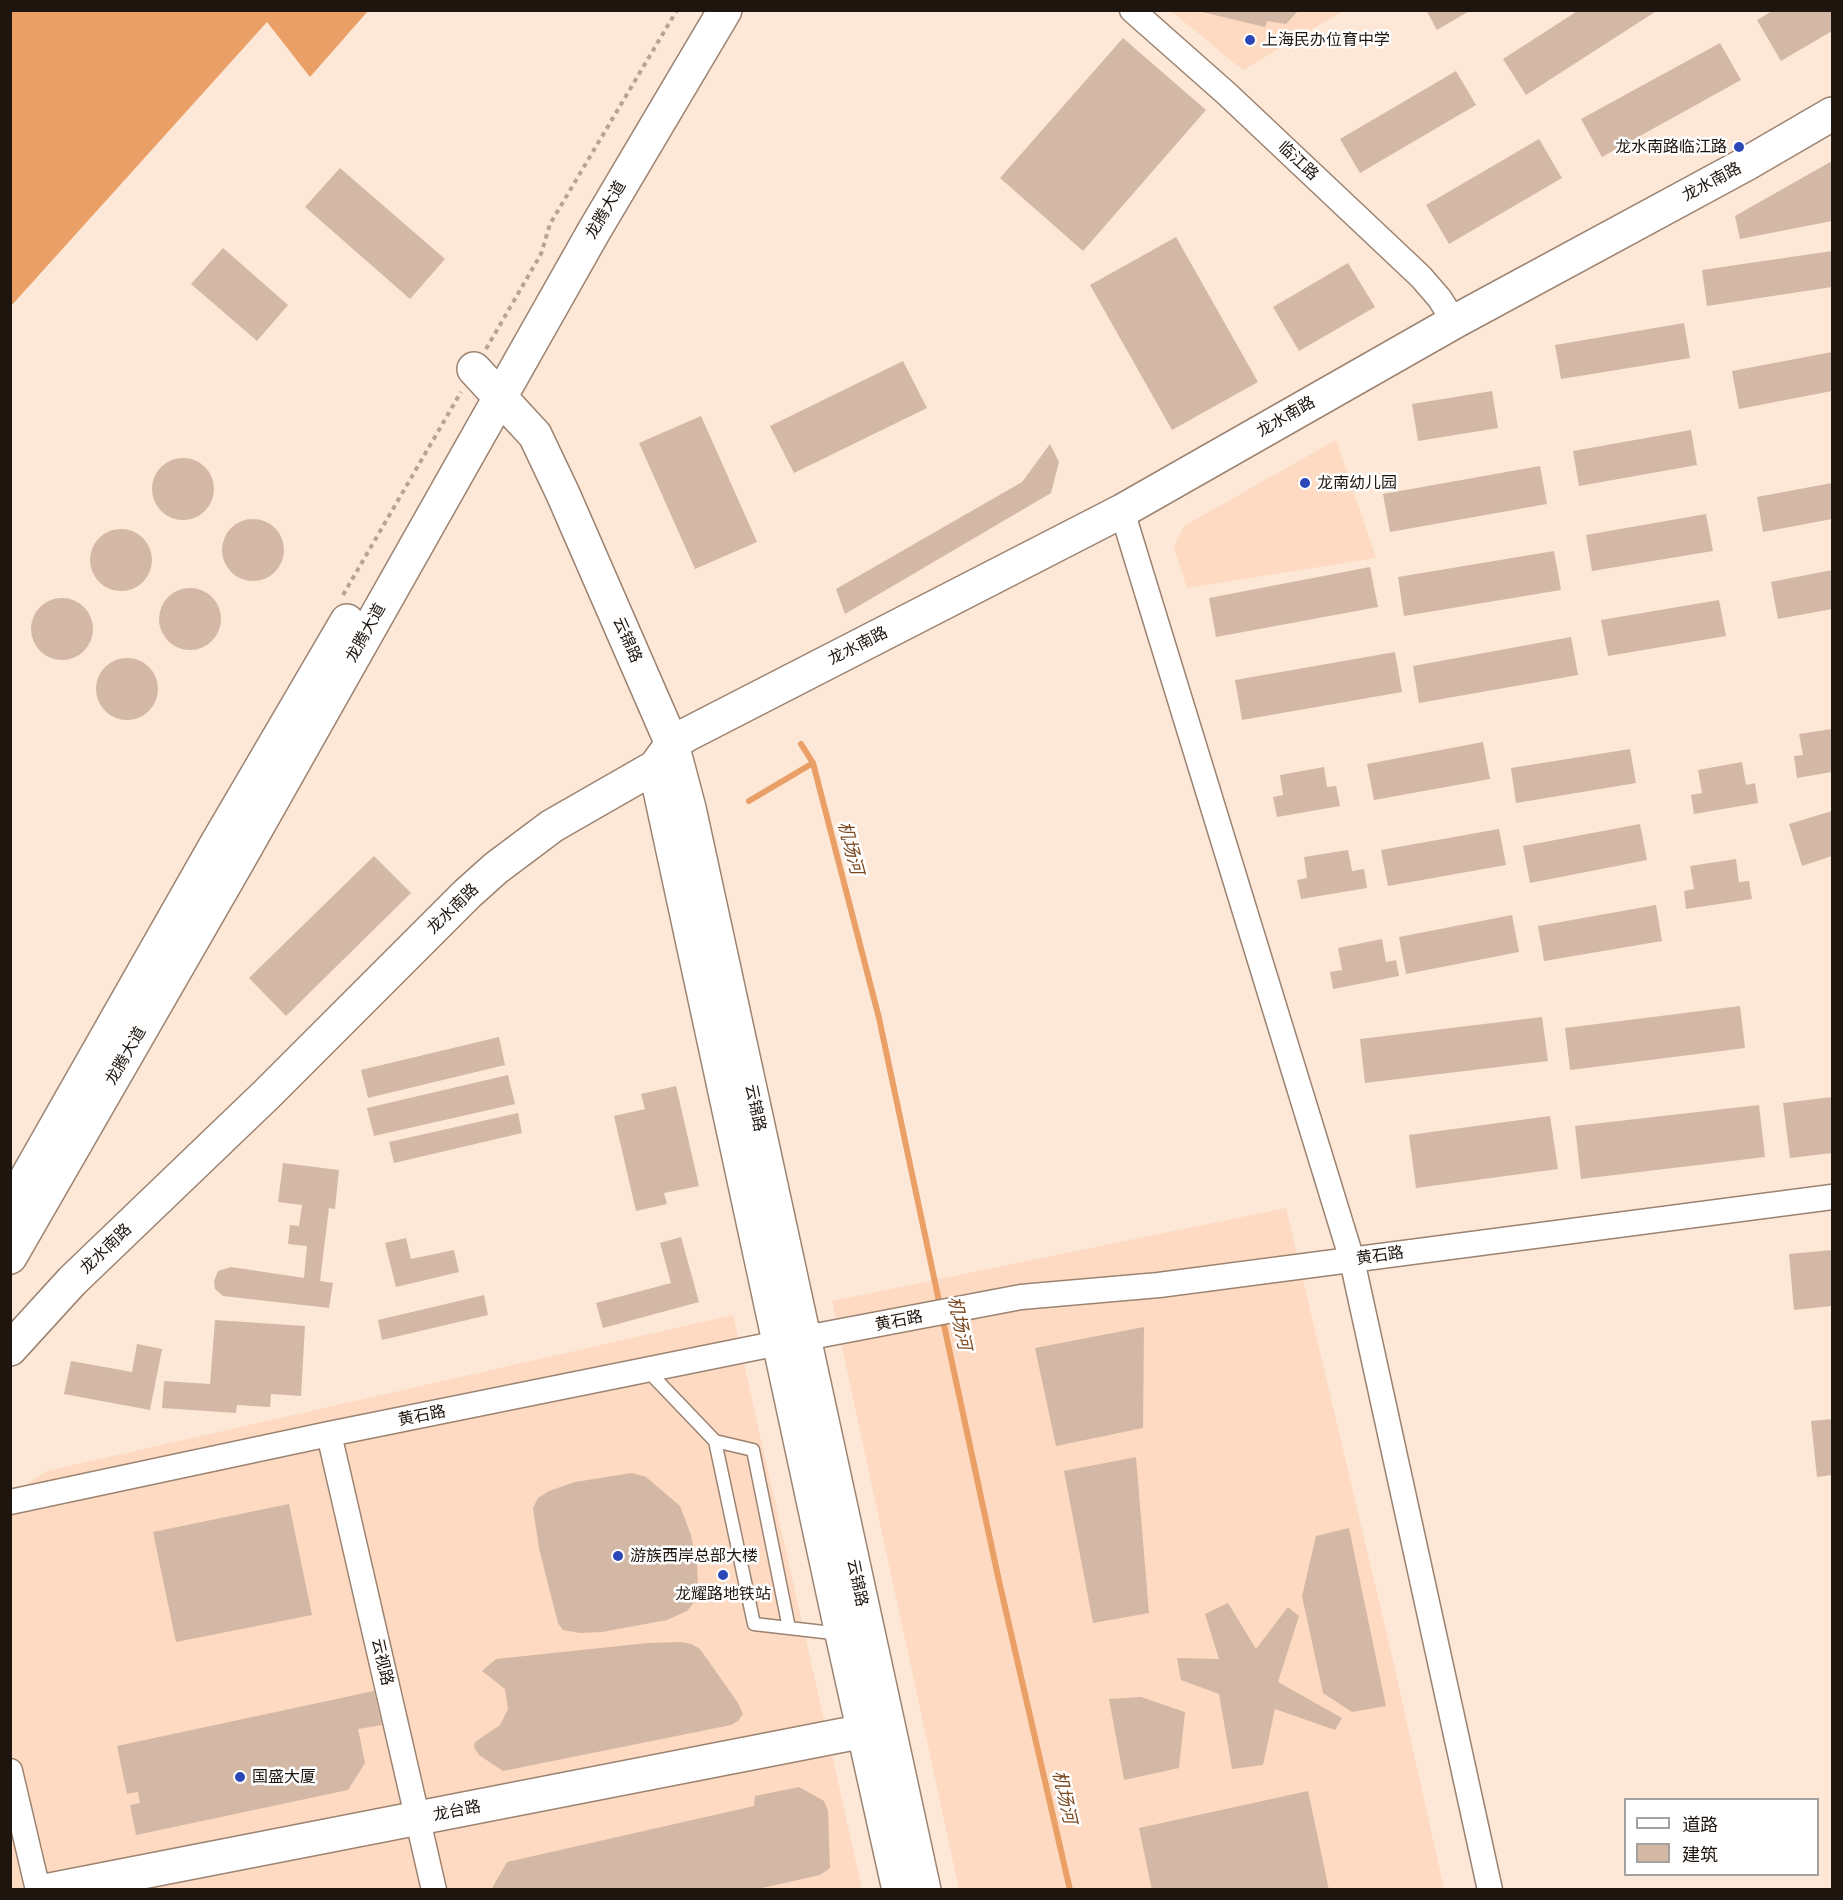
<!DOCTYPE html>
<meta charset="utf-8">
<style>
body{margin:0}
#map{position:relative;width:1843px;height:1900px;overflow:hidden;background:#fde7d7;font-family:Cabin,"Noto Sans SC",sans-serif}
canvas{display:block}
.frame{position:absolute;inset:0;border:12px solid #1e150e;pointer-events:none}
.legend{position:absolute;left:1624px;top:1798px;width:195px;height:78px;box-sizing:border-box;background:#fff;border:2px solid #a5a19f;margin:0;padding:8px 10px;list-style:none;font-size:18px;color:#1e150e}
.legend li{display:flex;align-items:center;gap:12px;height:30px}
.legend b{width:30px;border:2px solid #a5a19f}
</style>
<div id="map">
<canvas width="1843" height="1900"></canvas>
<div class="frame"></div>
<ul class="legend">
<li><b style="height:8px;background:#fff"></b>道路</li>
<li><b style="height:16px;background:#d3b8a5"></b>建筑</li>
</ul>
</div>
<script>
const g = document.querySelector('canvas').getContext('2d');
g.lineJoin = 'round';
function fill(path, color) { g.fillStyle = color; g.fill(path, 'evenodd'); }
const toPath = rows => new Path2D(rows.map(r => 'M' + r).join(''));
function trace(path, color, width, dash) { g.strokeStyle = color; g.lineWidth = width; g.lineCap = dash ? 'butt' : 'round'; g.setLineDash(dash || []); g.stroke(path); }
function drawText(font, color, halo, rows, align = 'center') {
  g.font = font + ' Cabin,"Noto Sans SC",sans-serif'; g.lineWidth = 5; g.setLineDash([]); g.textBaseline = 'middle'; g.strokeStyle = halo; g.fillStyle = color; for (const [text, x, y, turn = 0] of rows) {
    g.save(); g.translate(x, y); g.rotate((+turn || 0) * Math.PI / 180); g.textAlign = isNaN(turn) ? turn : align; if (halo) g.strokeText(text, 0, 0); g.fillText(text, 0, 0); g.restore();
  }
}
fill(toPath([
 [1171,11,1343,11,1243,70],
 [1336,440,1376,558,1187,588,1174,547,1184,526],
 [1286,1208,1394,1665,1444,1889,959,1889,832,1301],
 [733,1315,862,1889,11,1890,11,1494,47,1471]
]), '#fddac1');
fill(toPath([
 [11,10,368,10,368,11,310,77,267,22,11,306]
]), '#e99f65');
trace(toPath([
 [801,744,813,763,879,1018,940,1306],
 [749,801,813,763],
 [942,1316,999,1581,1070,1890]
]), '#e99f65', 6);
fill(toPath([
 [1194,10,1299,10,1286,24,1267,21,1265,27],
 [1426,10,1471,10,1437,30],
 [1579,10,1658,10,1526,95,1503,59],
 [1774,10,1832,10,1832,31,1781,61,1757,20],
 [1123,38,1206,110,1083,251,1000,178],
 [1720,43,1741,80,1602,157,1581,119],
 [1456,71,1476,105,1360,173,1340,139],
 [1539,139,1562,178,1449,244,1426,205],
 [1832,161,1832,221,1740,239,1735,216],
 [340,168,445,259,410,299,305,207],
 [1176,237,1258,382,1172,430,1090,285],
 [223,248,288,305,257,341,191,284],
 [1832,251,1832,287,1707,306,1702,270],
 [1348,263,1375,307,1299,351,1273,307],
 [1684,323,1690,358,1561,379,1555,345],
 [1832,352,1832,391,1739,409,1732,371],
 [903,361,927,408,794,473,770,426],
 [1492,391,1498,428,1418,441,1412,404],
 [701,416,757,542,695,569,639,443],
 [1691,430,1697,465,1579,486,1573,451],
 [1050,444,1059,462,1051,493,845,614,836,589,1022,482],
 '152 489a31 31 0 1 1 62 0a31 31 0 1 1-62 0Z',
 [1540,466,1547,504,1390,532,1383,494],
 [1832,483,1832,519,1763,532,1757,497],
 [1706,514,1713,551,1592,571,1586,535],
 '222 550a31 31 0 1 1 62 0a31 31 0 1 1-62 0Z',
 '90 560a31 31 0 1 1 62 0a31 31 0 1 1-62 0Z',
 [1554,551,1561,590,1404,616,1398,577],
 [1370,567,1378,607,1216,637,1209,598],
 [1832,570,1832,609,1778,619,1771,582],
 '159 619a31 31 0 1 1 62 0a31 31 0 1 1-62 0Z',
 '31 629a31 31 0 1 1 62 0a31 31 0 1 1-62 0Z',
 [1719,600,1726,636,1608,656,1601,620],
 [1571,637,1578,675,1419,703,1413,666],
 [1395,652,1402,692,1242,720,1235,680],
 '96 689a31 31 0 1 1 62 0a31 31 0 1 1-62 0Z',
 [1832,729,1832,772,1797,778,1794,756,1803,755,1799,734],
 [1483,742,1490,779,1374,800,1367,764],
 [1630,749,1636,783,1516,803,1511,768],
 [1742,762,1746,785,1755,783,1758,803,1694,814,1691,795,1702,793,1698,770],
 [1324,767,1327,787,1336,786,1340,806,1277,817,1273,797,1283,795,1280,775],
 [1832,811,1832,856,1802,866,1789,824],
 [1640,824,1647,860,1530,883,1523,846],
 [1499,829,1506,865,1388,886,1381,850],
 [1348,850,1352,871,1364,869,1367,888,1301,899,1297,880,1307,878,1304,857],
 [374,856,411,893,286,1016,249,978],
 [1736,859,1739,882,1749,881,1752,899,1686,909,1684,891,1694,889,1690,866],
 [1656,905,1662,941,1544,961,1538,926],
 [1512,915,1519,952,1406,974,1399,937],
 [1382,939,1386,962,1396,960,1399,976,1333,989,1330,972,1342,970,1338,948],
 [1740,1006,1745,1048,1570,1070,1565,1028],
 [1542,1017,1548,1061,1365,1083,1360,1039],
 [499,1037,505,1065,368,1098,361,1070],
 [508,1075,515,1104,374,1136,367,1108],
 [676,1086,699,1186,664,1193,667,1204,636,1211,614,1116,645,1109,641,1094],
 [1832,1097,1832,1153,1790,1158,1783,1103],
 [1759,1105,1765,1157,1581,1179,1575,1126],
 [518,1113,522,1133,394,1163,389,1142],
 [1550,1116,1558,1169,1416,1188,1409,1135],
 [283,1163,339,1170,335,1209,329,1208,320,1281,333,1283,329,1308,223,1296,215,1289,214,1281,218,1271,231,1267,304,1278,307,1246,288,1244,290,1225,299,1226,302,1205,278,1202],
 [681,1237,699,1302,603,1328,596,1303,671,1283,660,1243],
 [406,1238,411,1259,454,1250,459,1272,396,1287,385,1243],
 [1832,1250,1832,1306,1794,1310,1789,1254],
 [484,1295,488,1315,382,1340,378,1320],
 [215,1320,305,1326,301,1396,271,1394,270,1407,237,1405,236,1413,162,1408,164,1381,210,1384],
 [1144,1327,1143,1428,1056,1446,1035,1348],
 [137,1344,162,1349,150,1410,64,1394,71,1361,132,1372],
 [1832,1419,1832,1475,1817,1477,1811,1421],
 [1136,1457,1149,1613,1093,1623,1064,1471],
 [632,1473,646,1477,680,1506,691,1535,697,1564,698,1589,695,1601,687,1611,667,1620,602,1632,580,1633,563,1630,558,1623,552,1600,539,1548,533,1508,538,1498,549,1491,575,1482],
 [289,1504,312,1615,176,1642,153,1532],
 [1349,1528,1386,1706,1352,1712,1323,1693,1302,1596,1316,1536],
 [1228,1603,1256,1649,1288,1607,1299,1616,1278,1682,1342,1718,1335,1730,1275,1709,1263,1765,1232,1769,1219,1694,1181,1680,1177,1658,1219,1659,1205,1614],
 [681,1642,691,1644,700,1649,738,1703,743,1714,738,1721,731,1725,503,1771,479,1755,474,1747,475,1742,500,1725,508,1709,505,1689,482,1671,496,1659,648,1643],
 [374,1691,382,1725,358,1729,365,1763,348,1790,136,1835,130,1805,140,1803,138,1792,127,1794,117,1746],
 [1141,1697,1185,1712,1179,1768,1124,1780,1109,1699],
 [799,1787,824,1801,828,1811,830,1868,820,1875,753,1890,491,1890,507,1862,754,1806,755,1796],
 [1308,1791,1329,1890,1152,1890,1139,1828]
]), '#d3b8a5');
const lane = toPath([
 [648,1371,715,1441,754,1624,841,1634],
 [715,1441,753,1450,789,1628]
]);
const street = toPath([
 [1132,10,1227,94,1421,277,1440,299,1454,322],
 [1122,511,1352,1260,1490,1890],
 [329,1434,434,1890],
 [10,1502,329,1434,779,1343,1021,1297,1159,1285,1832,1197],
 [10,1771,38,1890]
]);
const secondary = toPath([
 [474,369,535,435,563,494,672,744,689,808,924,1890],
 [655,767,842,1634,899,1890],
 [10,1207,216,845,347,621],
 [10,1257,238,861,594,231,725,10],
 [10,1349,72,1281,267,1094,467,894,496,868,552,826,655,767,672,744,686,735,1122,511,1454,322,1746,164,1832,114],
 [50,1890,864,1731]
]);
trace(lane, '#9c8371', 15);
trace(street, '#9c8371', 27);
trace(secondary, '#9c8371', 36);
trace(toPath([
 [486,349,541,254,550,224,677,10],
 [343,595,461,392]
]), '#b5a396', 4, [4.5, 4.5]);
trace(lane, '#fff', 12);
trace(street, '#fff', 24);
trace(secondary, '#fff', 33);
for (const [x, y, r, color] of [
 [1250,40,6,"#2c48b8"],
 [1739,147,6,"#2c48b8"],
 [1305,483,6,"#2c48b8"],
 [618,1556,6,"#2c48b8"],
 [723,1575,6,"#2c48b8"],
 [240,1777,6,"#2c48b8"]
]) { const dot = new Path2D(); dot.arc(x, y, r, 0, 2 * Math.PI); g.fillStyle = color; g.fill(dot); trace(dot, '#fff', 2); }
drawText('16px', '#1e150e', '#fff', [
 ["上海民办位育中学",1262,40],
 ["龙水南路临江路",1727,147,"right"],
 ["龙南幼儿园",1317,483],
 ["游族西岸总部大楼",630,1556],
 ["龙耀路地铁站",723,1594,"center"],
 ["国盛大厦",252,1777]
], 'left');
drawText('16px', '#1e150e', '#fff', [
 ["临江路",1298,161,43],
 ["龙水南路",1712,182,-28],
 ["龙腾大道",606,210,-60],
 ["龙水南路",1286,417,-30],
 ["龙腾大道",366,633,-61],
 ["云锦路",627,640,66],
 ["龙水南路",858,646,-27],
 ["龙水南路",453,909,-44],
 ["龙腾大道",126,1056,-60],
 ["云锦路",755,1108,78],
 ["龙水南路",106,1249,-44],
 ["黄石路",1380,1256,-8],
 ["黄石路",899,1321,-11],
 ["黄石路",422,1416,-11],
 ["云锦路",857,1583,78],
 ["云视路",382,1662,77],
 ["龙台路",457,1811,-11]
]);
drawText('italic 18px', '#7b4920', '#fff', [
 ["机场河",850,848,75],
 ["机场河",959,1323,78],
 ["机场河",1064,1797,77]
]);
</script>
